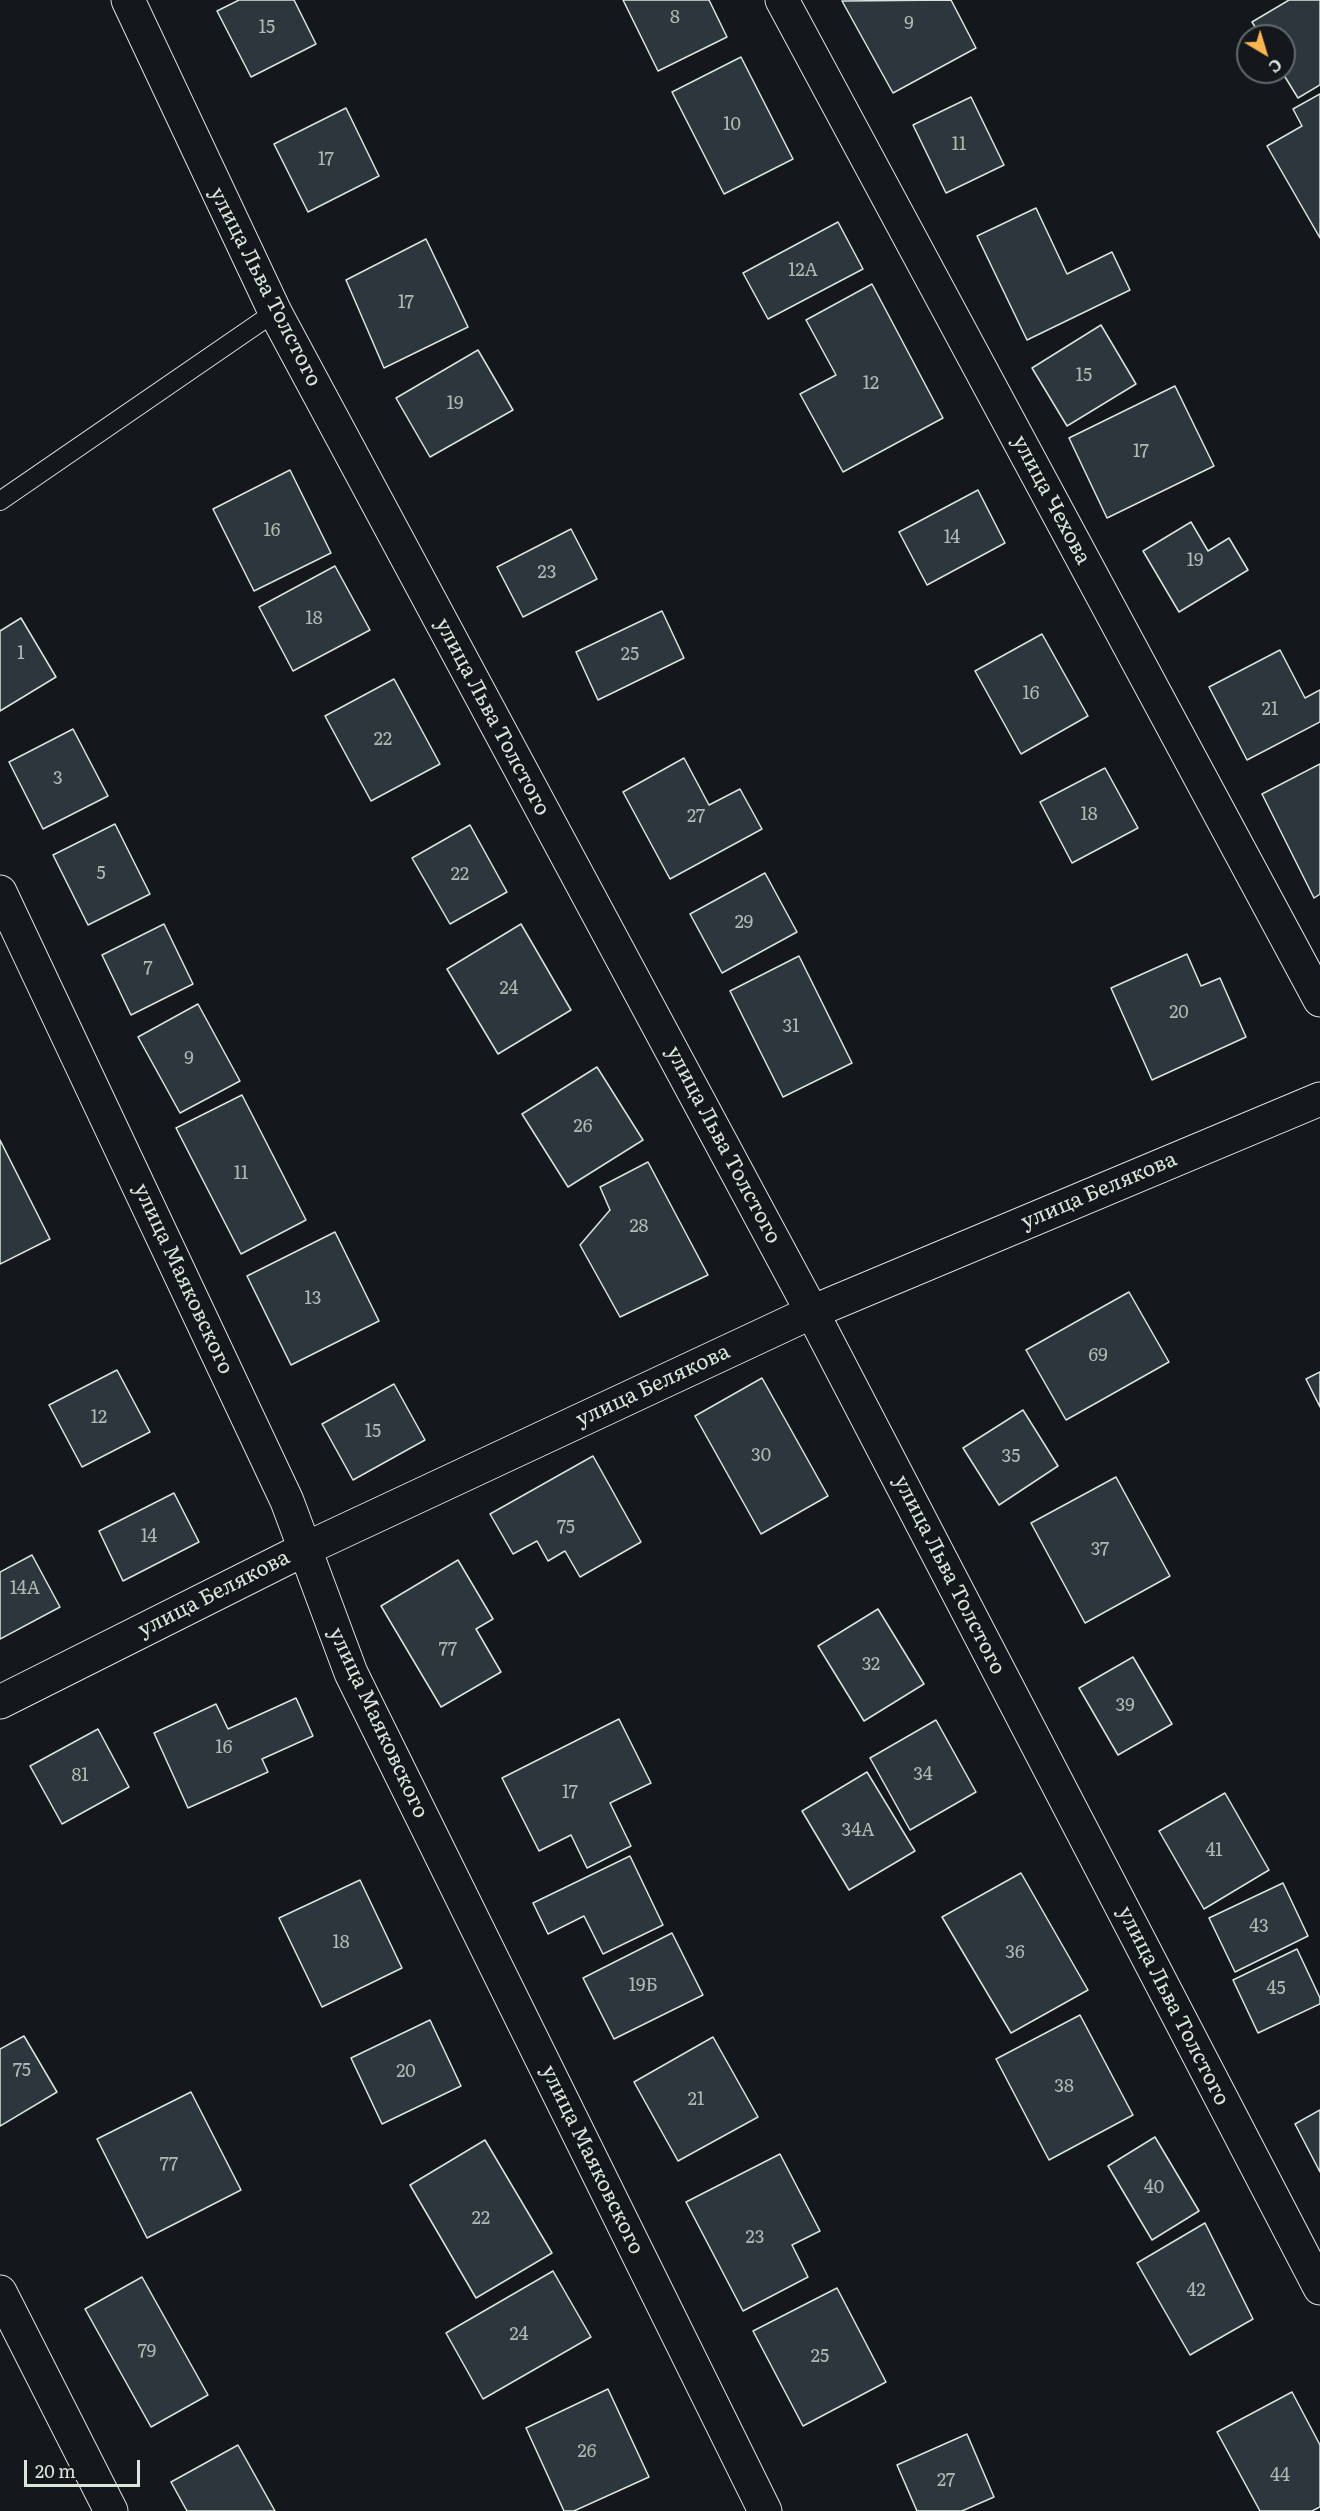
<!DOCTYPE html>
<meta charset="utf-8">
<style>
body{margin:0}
#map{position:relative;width:1320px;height:2511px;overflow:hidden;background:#14181c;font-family:Literata,serif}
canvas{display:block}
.north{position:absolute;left:1236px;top:24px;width:60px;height:60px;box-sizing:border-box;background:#14181c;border:2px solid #626a69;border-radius:50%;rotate:142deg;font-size:16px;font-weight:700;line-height:24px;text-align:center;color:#d8e6dc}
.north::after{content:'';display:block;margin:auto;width:21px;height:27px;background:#ffb74d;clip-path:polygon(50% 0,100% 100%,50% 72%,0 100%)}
.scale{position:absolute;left:24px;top:2460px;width:116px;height:27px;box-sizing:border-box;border:3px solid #d8e6dc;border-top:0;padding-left:8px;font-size:18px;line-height:21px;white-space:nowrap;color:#d8e6dc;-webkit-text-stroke:4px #14181c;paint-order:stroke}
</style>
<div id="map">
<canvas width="1320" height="2511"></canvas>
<div class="north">С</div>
<div class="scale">20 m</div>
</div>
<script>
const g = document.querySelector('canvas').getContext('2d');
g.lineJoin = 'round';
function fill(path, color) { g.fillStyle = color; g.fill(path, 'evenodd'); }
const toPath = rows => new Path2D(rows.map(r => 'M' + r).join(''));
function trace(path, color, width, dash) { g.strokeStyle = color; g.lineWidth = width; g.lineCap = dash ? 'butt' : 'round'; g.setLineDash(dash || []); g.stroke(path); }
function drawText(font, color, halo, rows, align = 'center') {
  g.font = font + ' Literata,serif'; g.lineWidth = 4.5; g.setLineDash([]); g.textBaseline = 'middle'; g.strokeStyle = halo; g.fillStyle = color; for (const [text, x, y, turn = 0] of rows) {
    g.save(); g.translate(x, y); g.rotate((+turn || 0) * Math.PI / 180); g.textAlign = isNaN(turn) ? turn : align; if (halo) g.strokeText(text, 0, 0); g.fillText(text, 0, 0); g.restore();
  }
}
const building = toPath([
 [239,0,294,0,316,44,251,77,217,11,239,0],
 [623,0,709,0,727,37,658,71,623,0],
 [951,0,976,48,893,93,842,1,951,0],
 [1289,0,1320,0,1320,85,1298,98,1282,72,1284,36,1261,36,1252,22,1289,0],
 [741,57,793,159,724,194,672,92,741,57],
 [1320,94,1320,238,1267,146,1302,126,1293,109,1320,94],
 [971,97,1004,165,946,193,913,125,971,97],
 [346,108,379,176,308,212,274,144,346,108],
 [1036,208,1067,274,1112,252,1130,290,1027,340,977,236,1036,208],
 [838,222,863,269,768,319,743,273,838,222],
 [426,239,468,327,384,368,346,280,426,239],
 [872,284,943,418,843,472,800,394,836,375,806,320,872,284],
 [1101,325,1136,384,1067,426,1032,368,1101,325],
 [478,350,513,410,430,457,396,398,478,350],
 [1175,386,1214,466,1107,518,1069,438,1175,386],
 [290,470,331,553,254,591,213,509,290,470],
 [978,490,1005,543,927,585,899,532,978,490],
 [1191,522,1208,551,1229,538,1248,570,1179,612,1143,551,1191,522],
 [571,529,597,579,523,617,497,567,571,529],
 [335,566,370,630,293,671,259,607,335,566],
 [662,611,684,658,598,700,576,652,662,611],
 [21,618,56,677,0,711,0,631,21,618],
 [1042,634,1088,716,1021,754,975,671,1042,634],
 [1280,650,1305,698,1320,690,1320,722,1247,760,1209,687,1280,650],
 [394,679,440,764,371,801,325,716,394,679],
 [73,729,108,796,43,829,9,762,73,729],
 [684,758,709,805,740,789,762,829,670,879,623,792,684,758],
 [1320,764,1320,894,1314,898,1262,794,1320,764],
 [1105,768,1138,828,1072,863,1040,802,1105,768],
 [115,824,150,894,88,925,53,855,115,824],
 [470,825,507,892,450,924,412,858,470,825],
 [765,873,797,932,722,973,690,914,765,873],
 [164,924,193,984,131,1015,102,955,164,924],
 [521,924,571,1010,498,1054,447,969,521,924],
 [1187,954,1201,986,1220,978,1246,1037,1152,1080,1111,988,1187,954],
 [799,956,852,1063,783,1097,730,991,799,956],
 [198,1004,240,1081,180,1113,138,1037,198,1004],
 [597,1067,643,1140,568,1187,522,1114,597,1067],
 [242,1095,306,1220,241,1254,176,1128,242,1095],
 [0,1140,50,1239,0,1264,0,1140],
 [648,1162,708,1275,620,1317,580,1245,610,1210,600,1187,648,1162],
 [335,1232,379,1321,291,1365,247,1276,335,1232],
 [1129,1292,1169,1362,1066,1420,1026,1350,1129,1292],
 [117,1370,150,1432,82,1467,49,1405,117,1370],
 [1320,1372,1320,1407,1306,1379,1320,1372],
 [762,1378,828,1496,761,1534,695,1416,762,1378],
 [394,1384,425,1440,353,1480,322,1424,394,1384],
 [1023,1410,1058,1466,999,1505,963,1448,1023,1410],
 [593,1456,641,1542,580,1577,565,1551,548,1561,537,1541,513,1554,490,1514,593,1456],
 [1116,1477,1170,1576,1085,1623,1031,1523,1116,1477],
 [174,1493,199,1542,123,1581,99,1531,174,1493],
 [32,1555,60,1607,0,1639,0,1572,32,1555],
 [458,1560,493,1619,476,1629,501,1672,441,1707,381,1606,458,1560],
 [878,1609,924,1684,864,1721,818,1646,878,1609],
 [1133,1657,1172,1724,1118,1755,1079,1688,1133,1657],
 [296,1698,313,1736,262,1759,268,1772,188,1808,154,1733,216,1704,228,1729,296,1698],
 [619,1719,651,1783,610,1803,631,1846,587,1868,571,1835,539,1851,502,1778,619,1719],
 [936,1720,976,1792,910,1830,870,1758,936,1720],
 [98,1729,129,1787,62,1824,30,1766,98,1729],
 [867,1772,915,1851,849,1890,802,1811,867,1772],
 [1225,1793,1269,1870,1204,1909,1159,1831,1225,1793],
 [630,1856,663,1925,603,1954,584,1916,548,1934,533,1903,630,1856],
 [1021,1873,1088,1990,1011,2033,942,1917,1021,1873],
 [360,1880,402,1968,322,2007,279,1918,360,1880],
 [1283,1883,1308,1936,1235,1972,1209,1918,1283,1883],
 [672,1933,703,1995,614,2039,583,1978,672,1933],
 [1297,1949,1320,1998,1320,2004,1258,2033,1233,1980,1297,1949],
 [1080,2015,1133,2115,1049,2160,996,2059,1080,2015],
 [430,2020,461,2086,382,2124,351,2058,430,2020],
 [24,2036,57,2092,0,2126,0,2049,24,2036],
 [713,2037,758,2117,678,2161,634,2082,713,2037],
 [191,2092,241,2190,147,2238,97,2139,191,2092],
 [1320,2110,1320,2172,1295,2124,1320,2110],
 [1155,2137,1199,2211,1152,2240,1108,2166,1155,2137],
 [485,2140,552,2253,476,2298,410,2185,485,2140],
 [780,2154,820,2231,792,2245,808,2277,743,2311,686,2202,780,2154],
 [1205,2223,1253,2319,1190,2355,1137,2263,1205,2223],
 [553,2271,591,2337,483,2399,446,2333,553,2271],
 [142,2277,208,2395,151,2427,85,2309,142,2277],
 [837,2288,886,2382,803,2426,753,2331,837,2288],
 [608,2389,649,2477,574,2511,564,2511,526,2428,608,2389],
 [1292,2392,1320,2445,1320,2507,1312,2511,1260,2511,1217,2432,1292,2392],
 [967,2434,994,2497,962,2511,917,2511,897,2465,967,2434],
 [238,2445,275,2511,187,2511,171,2482,238,2445]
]);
fill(building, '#2c363c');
trace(building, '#d8e6dc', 1.5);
const lane = toPath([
 [0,501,275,312]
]);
const street = toPath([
 [128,0,275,312,812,1312,1320,2288],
 [782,0,1320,1000],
 [0,892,287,1501,351,1673,765,2511],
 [0,1702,303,1550,812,1312,1320,1099]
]);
const secondary = toPath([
 [0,2292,111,2511]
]);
trace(lane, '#d8e6dc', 20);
trace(street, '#d8e6dc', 35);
trace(secondary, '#d8e6dc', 35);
trace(lane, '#14181c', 18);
trace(street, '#14181c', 33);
trace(secondary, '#14181c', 33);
drawText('18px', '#adbab4', null, [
 ["8",675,18],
 ["9",909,24],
 ["15",267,28],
 ["10",732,125],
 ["11",959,145],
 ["17",326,160],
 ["12А",803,271],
 ["17",406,303],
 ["15",1084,376],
 ["12",871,384],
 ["19",455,404],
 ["17",1141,452],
 ["16",272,531],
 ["14",952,538],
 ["19",1195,561],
 ["23",547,573],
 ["18",314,619],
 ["1",21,654],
 ["25",630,655],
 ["16",1031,694],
 ["21",1270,710],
 ["22",383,740],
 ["3",58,779],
 ["18",1089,815],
 ["27",696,817],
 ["5",101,874],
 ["22",460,875],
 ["29",744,923],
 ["7",148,969],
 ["24",509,989],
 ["20",1179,1013],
 ["31",791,1027],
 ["9",189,1059],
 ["26",583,1127],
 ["11",241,1174],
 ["28",639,1227],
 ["13",313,1299],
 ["69",1098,1356],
 ["12",99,1418],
 ["15",373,1432],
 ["30",761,1456],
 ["35",1011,1457],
 ["75",566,1528],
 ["14",149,1537],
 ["37",1100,1550],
 ["14А",25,1589],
 ["77",448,1650],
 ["32",871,1665],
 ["39",1125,1706],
 ["16",224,1748],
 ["34",923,1775],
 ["81",80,1776],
 ["17",570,1793],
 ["34А",858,1831],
 ["41",1214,1851],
 ["43",1259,1927],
 ["18",341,1943],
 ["36",1015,1953],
 ["19Б",643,1986],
 ["45",1276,1989],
 ["75",22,2071],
 ["20",406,2072],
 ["38",1064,2087],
 ["21",696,2100],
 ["77",169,2165],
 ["40",1154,2188],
 ["22",481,2219],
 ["23",755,2238],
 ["42",1196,2291],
 ["24",519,2335],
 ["79",147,2352],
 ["25",820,2357],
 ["26",587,2452],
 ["44",1280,2476],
 ["27",946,2481]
]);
drawText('21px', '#d8e6dc', '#14181c', [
 ["улица Льва Толстого",265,287,63],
 ["улица Чехова",1051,500,62],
 ["улица Льва Толстого",492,717,62],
 ["улица Льва Толстого",723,1145,62],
 ["улица Белякова",1099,1191,-23],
 ["улица Маяковского",183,1279,65],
 ["улица Белякова",653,1386,-25],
 ["улица Льва Толстого",949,1575,63],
 ["улица Белякова",214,1594,-27],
 ["улица Маяковского",378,1723,65],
 ["улица Льва Толстого",1173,2006,63],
 ["улица Маяковского",592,2160,64]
]);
</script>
